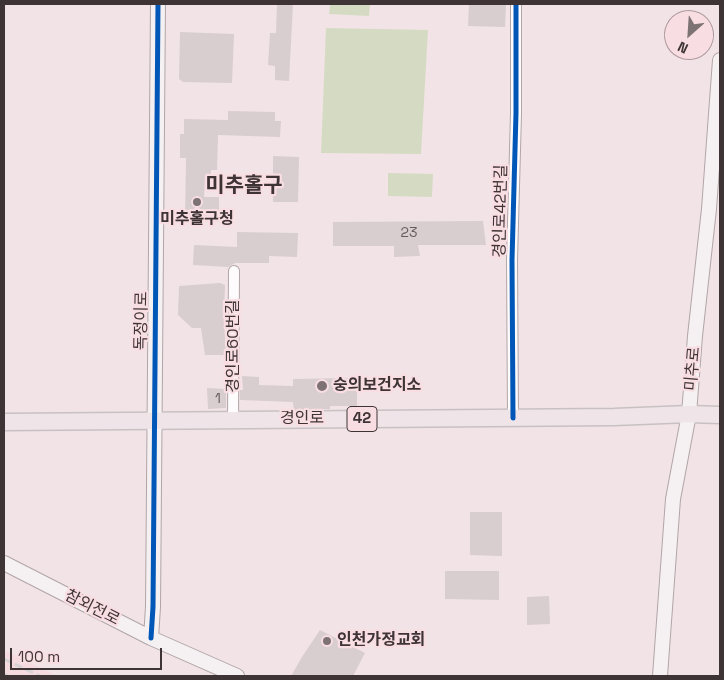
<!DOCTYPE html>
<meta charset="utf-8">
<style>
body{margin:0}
#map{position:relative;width:724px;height:680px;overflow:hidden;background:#f2e4e6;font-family:"Space Grotesk",sans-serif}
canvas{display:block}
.frame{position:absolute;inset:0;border:5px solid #3e3436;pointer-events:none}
.north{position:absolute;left:664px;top:10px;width:50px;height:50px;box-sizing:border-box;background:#f8dee3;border:1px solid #ae9a9e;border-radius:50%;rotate:206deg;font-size:14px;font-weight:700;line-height:20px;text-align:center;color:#3e3436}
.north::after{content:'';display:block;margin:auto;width:18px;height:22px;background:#7d7274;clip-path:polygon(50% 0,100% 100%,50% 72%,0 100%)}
.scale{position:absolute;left:10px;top:648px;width:152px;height:22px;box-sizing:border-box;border:2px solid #3e3436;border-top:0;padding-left:6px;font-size:15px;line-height:18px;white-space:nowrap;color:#3e3436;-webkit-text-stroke:4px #f8dee3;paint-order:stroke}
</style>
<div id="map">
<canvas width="724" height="680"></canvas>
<div class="frame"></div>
<div class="north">N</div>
<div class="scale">100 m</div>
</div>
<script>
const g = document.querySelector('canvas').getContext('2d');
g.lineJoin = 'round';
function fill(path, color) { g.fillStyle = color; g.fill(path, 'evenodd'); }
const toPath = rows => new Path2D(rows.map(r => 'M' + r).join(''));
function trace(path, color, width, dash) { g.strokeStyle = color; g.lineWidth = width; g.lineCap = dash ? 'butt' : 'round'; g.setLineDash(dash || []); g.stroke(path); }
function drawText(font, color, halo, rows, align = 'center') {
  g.font = font + ' "Space Grotesk","Noto Sans KR",sans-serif'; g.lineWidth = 4.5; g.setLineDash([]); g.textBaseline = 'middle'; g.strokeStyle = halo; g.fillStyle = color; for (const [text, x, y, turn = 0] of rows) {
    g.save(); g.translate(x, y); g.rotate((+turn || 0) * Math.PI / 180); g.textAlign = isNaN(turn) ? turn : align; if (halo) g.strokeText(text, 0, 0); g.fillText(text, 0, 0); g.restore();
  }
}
fill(toPath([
 [4,650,25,660,57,676,4,676]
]), '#f5dbe0');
fill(toPath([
 [330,4,370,4,369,16,329,14],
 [326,28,428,30,421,154,321,153],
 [388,173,433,174,432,197,388,196]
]), '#d5dbc3');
fill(toPath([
 [277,4,293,4,289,81,275,80,275,66,268,65,270,33,276,33],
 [469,4,506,4,505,27,468,26],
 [180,32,234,34,232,83,183,82,179,79],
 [228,111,275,112,275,121,281,121,280,137,218,135,217,170,211,170,211,180,205,180,204,197,219,197,219,222,185,221,186,158,180,158,180,134,184,134,184,119,228,120],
 [273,156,299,157,298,202,273,202],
 [483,221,486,245,418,245,420,256,394,257,394,246,333,246,333,222],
 [237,232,298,233,297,257,269,256,269,263,235,263,228,267,193,265,194,245,237,247],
 [220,283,225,285,224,319,226,355,205,355,201,328,192,328,178,315,179,286],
 [242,376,259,377,259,385,293,386,293,379,349,378,349,385,357,385,357,406,330,406,330,409,294,410,293,402,240,400,240,390,243,390],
 [207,388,226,389,226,408,208,409],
 [470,512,502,512,502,556,470,555],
 [445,571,499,571,499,600,445,599],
 [549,596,550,624,527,625,527,597],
 [320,630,365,653,353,676,291,676,302,657]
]), '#d8cdcf');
const street = toPath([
 [513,418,512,260,516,113,516,4],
 [233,420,234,271]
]);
const secondary = toPath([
 [4,563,151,638,237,676],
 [151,638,153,607,158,4],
 [660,676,673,499,689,414,695,336,709,209,720,60]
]);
const primary = toPath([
 [4,422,614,417,689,414,720,415]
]);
trace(street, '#b1a5a7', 12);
trace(secondary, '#b1a5a7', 16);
trace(primary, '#c8c1c3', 19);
trace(street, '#fdfbfb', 10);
trace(secondary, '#f5f0f1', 14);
trace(primary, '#efe4e7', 16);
trace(toPath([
 [4,659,40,676],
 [4,674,8,676]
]), '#d7d2d3', 3, [8, 4]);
trace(toPath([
 [513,418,512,260,516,113,516,4],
 [151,638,153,607,158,4]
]), '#0057b8', 5);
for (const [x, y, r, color] of [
 [197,202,5,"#7d7274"],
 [322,386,6,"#7d7274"],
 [327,641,5,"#7d7274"]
]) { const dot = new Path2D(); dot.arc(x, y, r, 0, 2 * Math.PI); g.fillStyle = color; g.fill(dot); trace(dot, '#f8dee3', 2); }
drawText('14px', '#655b5d', null, [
 ["23",409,233],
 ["1",218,399]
]);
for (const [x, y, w] of [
 [362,419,30]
]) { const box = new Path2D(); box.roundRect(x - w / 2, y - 12.5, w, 25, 4); g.fillStyle = '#f8dee3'; g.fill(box); trace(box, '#3e3436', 1); }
drawText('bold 15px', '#3e3436', null, [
 ["42",362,419]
]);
drawText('16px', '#3e3436', '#f8dee3', [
 ["경인로42번길",501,211,-89],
 ["독정이로",142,321,-89],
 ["경인로60번길",234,346,-90],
 ["미추로",693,369,-85],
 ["경인로",302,419],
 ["참외전로",92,608,27]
]);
drawText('bold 16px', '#3e3436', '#f8dee3', [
 ["미추홀구청",197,220,"center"],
 ["숭의보건지소",333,386],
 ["인천가정교회",337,641]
], 'left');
drawText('bold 21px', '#3e3436', '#f8dee3', [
 ["미추홀구",244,186]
]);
</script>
